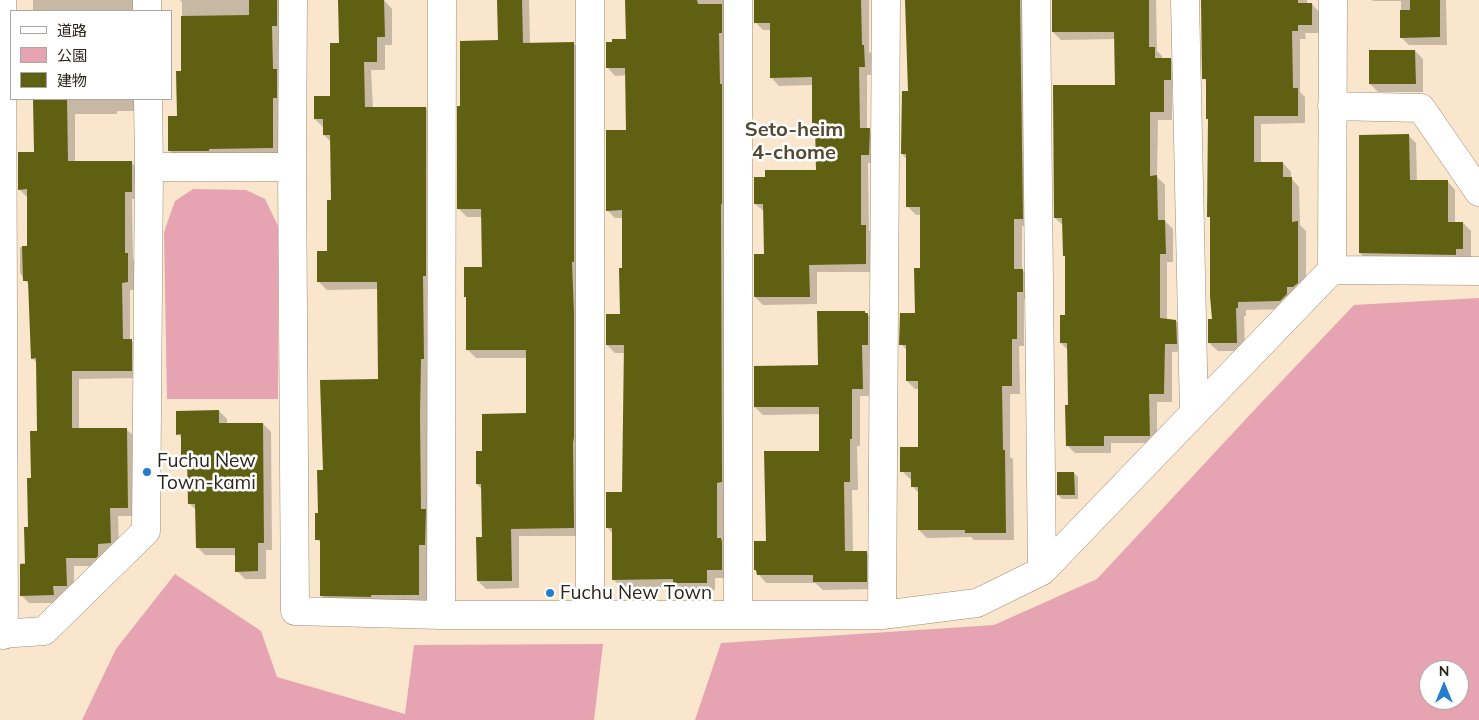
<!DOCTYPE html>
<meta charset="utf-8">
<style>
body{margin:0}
#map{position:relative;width:1479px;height:720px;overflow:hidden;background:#f9e6cc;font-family:Mulish,"Noto Sans JP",sans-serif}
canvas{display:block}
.legend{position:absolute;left:10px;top:10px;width:162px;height:90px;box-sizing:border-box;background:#fff;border:1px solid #aba8a4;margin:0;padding:6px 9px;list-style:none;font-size:15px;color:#2c251c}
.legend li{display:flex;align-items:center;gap:10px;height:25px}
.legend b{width:25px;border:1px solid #aba8a4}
.north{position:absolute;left:1419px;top:660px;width:50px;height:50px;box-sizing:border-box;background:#fff;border:1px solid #aba8a4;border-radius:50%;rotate:0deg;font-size:14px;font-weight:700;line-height:20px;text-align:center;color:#2c251c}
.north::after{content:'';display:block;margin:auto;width:18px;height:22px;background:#247ecb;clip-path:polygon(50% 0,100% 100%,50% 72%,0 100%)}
</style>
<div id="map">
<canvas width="1479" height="720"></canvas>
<ul class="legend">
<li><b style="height:6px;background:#fff"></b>道路</li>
<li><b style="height:14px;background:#e6a3b1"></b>公園</li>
<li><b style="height:14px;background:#5f6011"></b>建物</li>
</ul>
<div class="north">N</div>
</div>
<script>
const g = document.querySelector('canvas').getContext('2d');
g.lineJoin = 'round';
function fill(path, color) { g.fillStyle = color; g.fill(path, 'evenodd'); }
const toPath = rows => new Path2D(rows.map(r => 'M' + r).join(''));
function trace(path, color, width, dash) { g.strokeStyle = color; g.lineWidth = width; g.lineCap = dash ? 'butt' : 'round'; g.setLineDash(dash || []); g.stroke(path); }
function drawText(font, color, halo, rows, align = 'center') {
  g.font = font + ' Mulish,sans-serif'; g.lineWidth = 5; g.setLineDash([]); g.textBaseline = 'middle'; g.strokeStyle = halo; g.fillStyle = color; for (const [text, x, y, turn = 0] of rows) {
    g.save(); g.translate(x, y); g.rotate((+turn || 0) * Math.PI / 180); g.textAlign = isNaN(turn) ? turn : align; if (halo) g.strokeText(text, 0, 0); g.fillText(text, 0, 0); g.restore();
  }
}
fill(toPath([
 [193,189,246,190,265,199,278,226,278,399,167,399,164,232,175,201],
 [1479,298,1479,720,695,720,721,643,994,625,1097,579,1259,405,1354,305],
 [1429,670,1459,670,1459,700,1429,700],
 [175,574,261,631,277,677,405,714,414,645,603,644,594,720,82,720,116,649]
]), '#e6a3b1');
fill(toPath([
 [33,0,134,0,134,11,33,11],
 [180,0,288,0,280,156,178,159,169,151,178,117,182,72,182,2],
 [384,0,392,9,392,45,385,45,385,70,371,70,373,108,426,108,434,116,427,424,429,514,433,553,427,553,427,602,330,604,322,596,322,544,317,539,324,471,379,381,379,289,327,290,319,282,329,252,332,201,331,142,324,135,323,127,315,119,331,97,340,44],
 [498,0,529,0,530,44,574,44,582,52,582,536,519,536,519,588,486,589,478,581,483,538,482,489,477,484,484,452,527,415,527,358,476,358,468,350,483,268,483,217,467,217,459,209,461,108,499,42],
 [626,0,731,0,730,578,715,578,715,590,683,590,679,587,621,587,613,579,613,534,607,527,624,493,625,353,615,353,607,345,621,315,623,218,615,218,607,210,627,131,627,75,615,76,607,67,627,40],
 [755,0,869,0,869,52,872,54,872,75,867,75,867,129,877,137,877,163,868,163,869,230,873,234,874,272,817,272,817,304,763,305,755,297,765,255,765,212,755,204,817,171,817,125,814,123,813,85,779,86,771,77,771,30,763,30,755,22],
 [907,0,1031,0,1030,226,1022,226,1022,270,1031,278,1031,299,1024,299,1024,346,1019,346,1020,394,1010,394,1010,457,1013,459,1014,540,974,540,971,537,927,538,919,530,919,493,913,487,913,479,910,479,902,471,919,448,919,389,915,389,907,381,907,350,901,344,916,314,921,269,921,215,916,215,908,207,907,159,902,154,909,92],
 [1053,0,1156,0,1157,51,1162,56,1162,59,1170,59,1178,67,1179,88,1172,88,1172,120,1158,120,1157,177,1165,185,1165,221,1173,229,1173,262,1167,262,1167,320,1176,321,1184,329,1184,351,1172,352,1172,402,1157,402,1157,443,1111,443,1111,453,1075,453,1067,445,1069,407,1068,350,1061,343,1066,316,1066,257,1064,255,1064,226,1055,218,1116,86,1115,39,1061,40,1053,32],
 [1202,0,1307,0,1307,4,1312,4,1320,13,1320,33,1305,33,1306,39,1300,39,1300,92,1305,97,1305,123,1261,124,1261,163,1283,163,1291,172,1291,178,1299,187,1300,225,1306,231,1306,291,1288,309,1246,310,1246,316,1244,316,1245,351,1218,351,1209,343,1214,320,1211,219,1208,216,1209,120,1207,82,1204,78],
 [1372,0,1446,0,1447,45,1409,45,1401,37,1401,1,1373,1],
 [1415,51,1423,59,1423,92,1378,92,1370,84],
 [34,99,134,99,134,111,117,111,117,114,75,114,75,162,131,162,139,170,139,199,132,199,133,259,136,262,136,290,130,290,130,340,140,348,139,378,79,379,79,430,126,429,135,437,135,516,118,516,119,551,104,566,74,566,74,594,61,594,61,603,29,603,21,595,21,563,26,563,32,480,38,433,38,364,32,358,29,285,20,273,20,247,29,247,28,198,19,189,35,153],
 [1408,135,1416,143,1417,182,1448,182,1455,190,1455,223,1463,223,1471,231,1471,257,1463,257,1463,263,1368,261,1360,253],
 [865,312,876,323,871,396,860,396,860,446,857,446,858,490,852,490,853,552,866,552,874,560,874,589,823,590,815,583,766,583,755,570,768,542,821,453,820,414,763,415,755,407,819,366],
 [219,411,227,419,227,425,263,424,271,432,272,550,266,550,266,579,245,579,237,571,236,555,205,555,197,547,197,511,189,503,188,462,182,455,182,438,178,434],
 [1074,473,1078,477,1078,499,1062,499,1058,495]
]), '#0003');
fill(toPath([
 [249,0,277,0,277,26,272,26,273,69,277,69,277,98,273,98,273,148,209,149,209,151,168,151,168,116,177,116,176,71,181,71,181,16,249,15],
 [338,0,384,0,385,37,377,37,377,62,364,62,365,107,426,107,426,276,423,276,424,359,421,359,420,415,421,509,426,509,425,545,419,545,419,595,371,595,371,597,320,596,320,540,315,540,315,513,318,513,317,470,323,470,320,380,378,379,377,282,317,282,317,251,327,251,327,200,331,200,330,135,323,135,323,119,314,119,314,96,330,96,330,43,339,43],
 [497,0,522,0,523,43,574,42,574,262,572,262,574,314,574,437,573,443,574,528,511,529,512,581,477,581,476,537,482,537,481,484,476,484,476,451,482,451,482,414,526,413,526,350,466,350,466,297,464,297,464,267,482,267,481,209,457,209,457,106,460,106,460,41,498,40],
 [625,0,697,0,698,4,722,4,722,33,719,33,720,84,722,84,722,204,721,204,722,482,717,483,717,538,721,538,722,542,722,570,707,570,707,583,673,583,673,579,612,580,612,528,606,528,606,492,622,492,624,345,606,345,606,314,620,314,619,268,622,268,622,210,606,211,606,130,626,130,625,68,606,68,606,42,612,42,612,39,626,39],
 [754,0,861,0,862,45,864,45,865,67,859,67,860,128,870,128,869,155,861,155,861,225,866,225,866,264,809,265,810,297,754,297,754,254,764,254,763,204,754,204,754,177,765,177,765,170,816,170,815,123,812,123,812,77,770,78,770,23,754,23],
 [905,0,1020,0,1023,219,1014,219,1014,269,1023,269,1023,292,1017,292,1017,339,1012,339,1012,386,1002,386,1003,450,1005,450,1006,533,965,533,965,530,918,530,918,487,911,487,911,472,900,472,900,447,918,447,918,381,906,381,906,345,899,345,900,313,915,313,914,268,920,268,920,207,906,207,906,154,901,154,902,91,908,91],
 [1052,0,1149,0,1149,47,1155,47,1155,58,1171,58,1171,80,1164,80,1164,112,1150,112,1150,176,1157,175,1158,220,1165,220,1166,254,1160,254,1160,318,1176,320,1177,344,1165,344,1164,394,1149,394,1150,436,1104,436,1104,446,1066,446,1065,405,1068,405,1067,343,1060,343,1060,315,1065,315,1065,256,1063,256,1062,218,1054,218,1053,85,1115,85,1114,32,1052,32],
 [1201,0,1298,0,1298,3,1312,3,1312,25,1298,25,1298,31,1292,31,1293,88,1298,88,1298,116,1254,116,1254,162,1283,162,1283,177,1292,177,1292,222,1298,221,1298,283,1293,287,1287,287,1287,294,1280,301,1238,302,1238,308,1236,308,1237,343,1208,343,1208,319,1212,319,1210,296,1210,217,1207,217,1208,119,1206,119,1206,79,1202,79],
 [1410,0,1440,0,1440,37,1400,38,1400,10,1410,10],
 [1369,50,1415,50,1416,84,1369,84],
 [33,99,67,99,68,161,132,161,132,192,125,192,125,253,128,253,128,282,122,283,123,339,132,339,132,371,72,371,72,428,127,428,128,508,110,508,111,543,98,544,98,556,96,558,66,558,67,586,53,586,54,595,20,596,20,564,25,564,24,527,28,527,27,478,31,478,30,431,37,431,36,358,31,359,28,281,23,281,22,246,27,246,27,189,18,190,18,152,34,152],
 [1409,134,1410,180,1448,180,1448,222,1463,222,1463,249,1456,249,1456,255,1359,253,1359,135],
 [817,311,865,311,865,313,868,313,868,345,862,345,863,389,852,389,852,439,850,439,850,482,844,482,845,551,867,551,867,582,813,582,813,575,757,575,756,570,754,570,754,541,766,541,764,451,819,451,819,407,754,407,754,366,818,365],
 [219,410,219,423,263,423,264,543,258,543,258,571,235,572,235,548,196,548,195,504,188,504,187,456,181,456,181,434,176,435,176,411],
 [1057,472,1074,472,1075,495,1057,495]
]), '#5f6011');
const street = toPath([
 [2,0,4,635],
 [147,0,147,11],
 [590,0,590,615],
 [738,0,738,615],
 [1036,0,1042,571],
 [1185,0,1194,413],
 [148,99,149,167],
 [1332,106,1421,108,1479,192],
 [292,167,293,0],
 [1332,270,1479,271],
 [441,615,442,0],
 [882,615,886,0],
 [0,634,44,631,146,531,149,167,292,167,295,611,441,615,882,615,977,603,1042,571,1332,270,1333,0]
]);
trace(street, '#9e8d75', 29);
trace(street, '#fff', 28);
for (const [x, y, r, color] of [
 [147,472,5,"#247ecb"],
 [550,593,5,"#247ecb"]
]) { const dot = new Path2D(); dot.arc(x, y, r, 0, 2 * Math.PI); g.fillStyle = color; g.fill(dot); trace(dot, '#fff', 2); }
drawText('19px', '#2c251c', '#fff', [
 ["Fuchu New",157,461],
 ["Town-kami",157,483],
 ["Fuchu New Town",560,593]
], 'left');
drawText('bold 20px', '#564731', '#fff', [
 ["Seto-heim",794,130],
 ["4-chome",794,153]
]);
</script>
